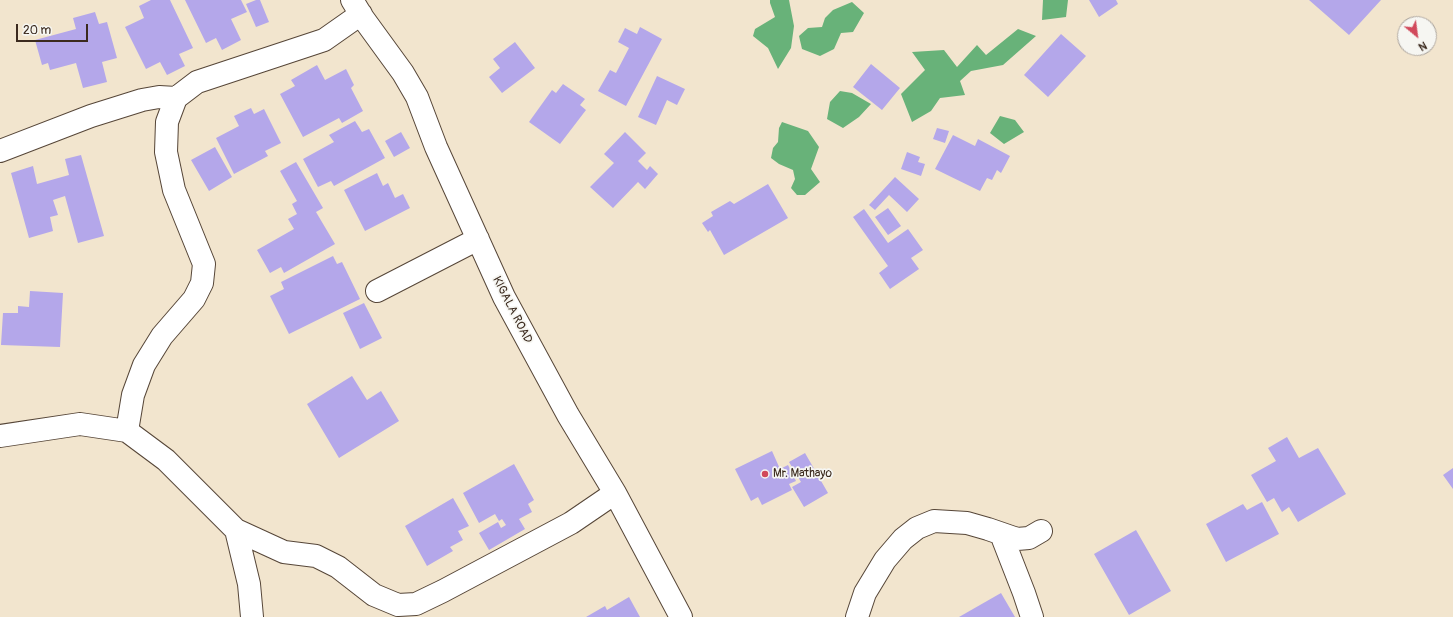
<!DOCTYPE html>
<style>
body{margin:0}
#map{position:relative;width:1453px;height:617px;overflow:hidden;background:#f2e5ce;font-family:Pangolin,sans-serif}
canvas{display:block}
.north{position:absolute;left:1397px;top:16px;width:40px;height:40px;box-sizing:border-box;background:#f6f6f2;border:1px solid #aba49d;border-radius:50%;rotate:151deg;font-size:11px;font-weight:700;line-height:16px;text-align:center;color:#3b2a1e}
.north::after{content:'';display:block;margin:auto;width:14px;height:18px;background:#d1495b;clip-path:polygon(50% 0,100% 100%,50% 72%,0 100%)}
.scale{position:absolute;left:16px;top:24px;width:72px;height:18px;box-sizing:border-box;border:2px solid #3b2a1e;border-top:0;padding-left:5px;font-size:12px;line-height:14px;white-space:nowrap;color:#3b2a1e;-webkit-text-stroke:3px #f6f6f2;paint-order:stroke}
</style>
<div id="map">
<canvas width="1453" height="617"></canvas>
<div class="north">N</div>
<div class="scale">20 m</div>
</div>
<script>
const g = document.querySelector('canvas').getContext('2d');
g.lineJoin = 'round';
function fill(path, color) { g.fillStyle = color; g.fill(path, 'evenodd'); }
const toPath = rows => new Path2D(rows.map(r => 'M' + r).join(''));
function trace(path, color, width, dash) { g.strokeStyle = color; g.lineWidth = width; g.lineCap = dash ? 'butt' : 'round'; g.setLineDash(dash || []); g.stroke(path); }
function drawText(font, color, halo, rows, align = 'center') {
  g.font = font + ' Pangolin,sans-serif'; g.lineWidth = 3.5; g.setLineDash([]); g.textBaseline = 'middle'; g.strokeStyle = halo; g.fillStyle = color; for (const [text, x, y, turn = 0] of rows) {
    g.save(); g.translate(x, y); g.rotate((+turn || 0) * Math.PI / 180); g.textAlign = isNaN(turn) ? turn : align; if (halo) g.strokeText(text, 0, 0); g.fillText(text, 0, 0); g.restore();
  }
}
fill(toPath([
 [770,0,789,0,794,26,791,48,778,69,768,48,753,36,755,29,775,17,770,3],
 [1043,0,1068,0,1066,17,1042,20],
 [852,2,864,13,853,32,841,33,834,49,820,56,802,49,799,36,808,28,822,27,825,18,833,10],
 [1018,29,1036,36,1003,65,971,71,960,81,965,95,940,98,931,111,912,122,901,94,925,70,912,52,944,50,957,67,977,45,986,55],
 [840,91,852,93,871,104,859,117,843,128,827,119,830,102],
 [1000,116,1015,120,1024,132,1004,144,990,133],
 [782,122,808,131,819,147,811,169,820,182,805,195,797,195,791,188,795,179,793,170,779,164,771,158,773,148,778,142,779,128]
]), '#68b279');
fill(toPath([
 [151,0,170,0,193,48,179,54,185,66,167,75,160,62,146,69,125,27,144,18,139,6],
 [185,0,241,0,247,12,231,19,241,40,222,50,216,38,206,43],
 [256,0,260,0,269,22,256,27,246,4],
 [1089,0,1116,0,1118,4,1099,17],
 [1309,0,1381,0,1349,35],
 [95,12,99,24,107,22,117,58,102,62,107,82,83,88,76,63,50,70,48,63,42,65,35,40,76,29,73,18],
 [640,27,662,39,626,106,598,91,610,70,616,73,629,48,618,42,625,28,637,34],
 [1061,34,1086,56,1048,97,1024,75],
 [515,42,535,68,502,93,489,77,500,68,493,59],
 [871,64,900,88,882,110,853,87],
 [317,65,325,80,346,69,354,85,351,88,363,111,342,123,339,118,303,137,280,94,295,86,291,80],
 [657,76,685,89,677,105,667,100,656,125,638,117],
 [563,84,585,99,580,105,586,110,560,144,529,122,552,90,556,93],
 [251,108,254,114,264,109,281,143,265,151,268,156,234,174,216,138,239,126,234,116],
 [355,121,362,132,369,129,385,158,334,186,331,181,318,187,303,159,334,142,329,135],
 [937,128,949,131,945,143,933,139],
 [401,132,410,148,394,157,385,141],
 [625,132,646,153,638,161,647,170,650,166,658,174,645,189,638,182,613,208,590,187,614,163,604,154],
 [953,135,975,146,978,139,1010,156,1001,173,997,170,992,180,987,178,980,191,935,169],
 [215,147,232,177,209,191,191,160],
 [907,152,920,157,918,162,925,164,921,176,901,169],
 [81,155,104,236,78,243,65,196,53,200,58,215,50,217,53,231,29,238,11,173,33,166,37,184,69,175,65,159],
 [296,162,323,208,316,212,335,244,284,273,281,267,270,273,257,250,294,229,288,219,297,214,292,204,297,201,280,171],
 [377,173,383,186,388,183,395,198,403,194,410,208,365,231,344,190],
 [895,177,919,199,907,212,889,195,875,210,869,205],
 [768,184,788,218,724,255,710,230,708,232,702,223,713,216,711,212,730,201,734,204],
 [888,208,901,226,888,235,875,217],
 [864,209,888,243,908,229,923,250,911,258,919,269,890,289,879,273,888,266,853,217],
 [333,256,337,264,342,262,360,299,289,334,270,296,284,289,281,282],
 [30,291,63,293,60,347,1,345,3,313,18,313,18,306,29,307],
 [364,303,382,338,360,349,343,313],
 [352,376,367,400,381,391,399,421,339,458,307,404],
 [1287,437,1299,458,1318,448,1346,494,1298,522,1289,507,1282,512,1274,498,1267,502,1251,475,1276,461,1268,448],
 [772,451,780,469,788,465,796,481,789,484,792,490,762,505,758,497,751,501,735,469],
 [805,453,828,493,804,507,792,487,801,482,789,462],
 [514,464,534,500,528,504,532,512,519,519,525,529,489,550,479,533,498,522,501,528,506,525,502,519,499,521,495,514,479,523,463,493],
 [1453,468,1453,489,1443,475],
 [453,498,469,526,458,531,463,540,450,547,453,551,427,566,405,526],
 [1262,502,1279,534,1226,562,1206,524,1243,504,1247,510],
 [1136,530,1171,591,1129,615,1094,554],
 [1001,593,1015,617,959,617],
 [629,597,640,617,586,617,605,606,607,610]
]), '#b4a7ea');
const minor = toPath([
 [352,0,363,18,403,73,417,97,436,147,504,297,568,415,615,493,681,617],
 [0,151,91,116,142,100,159,97,176,98],
 [377,291,478,239],
 [127,431,133,395,144,365,162,336,194,299,202,283,204,264,174,190,166,152,167,122,176,98,197,82,324,40,361,14],
 [0,436,80,424,127,431,166,460,236,530,284,552,316,556,338,567,374,595,398,605,416,604,443,591,571,523,615,493],
 [236,530,249,584,252,617],
 [1001,534,1024,593,1032,617],
 [857,617,865,593,885,560,903,539,917,528,934,521,967,523,988,529,1017,539,1029,538,1041,531]
]);
trace(minor, '#564638', 24);
trace(minor, '#fff', 22);
for (const [x, y, r, color] of [
 [765,474,4,"#d1495b"]
]) { const dot = new Path2D(); dot.arc(x, y, r, 0, 2 * Math.PI); g.fillStyle = color; g.fill(dot); trace(dot, '#f6f6f2', 1.5); }
drawText('12px', '#3b2a1e', '#f6f6f2', [
 ["KIGALA ROAD",512,310,63]
]);
drawText('12px', '#3b2a1e', '#f6f6f2', [
 ["Mr. Mathayo",773,474]
], 'left');
</script>
